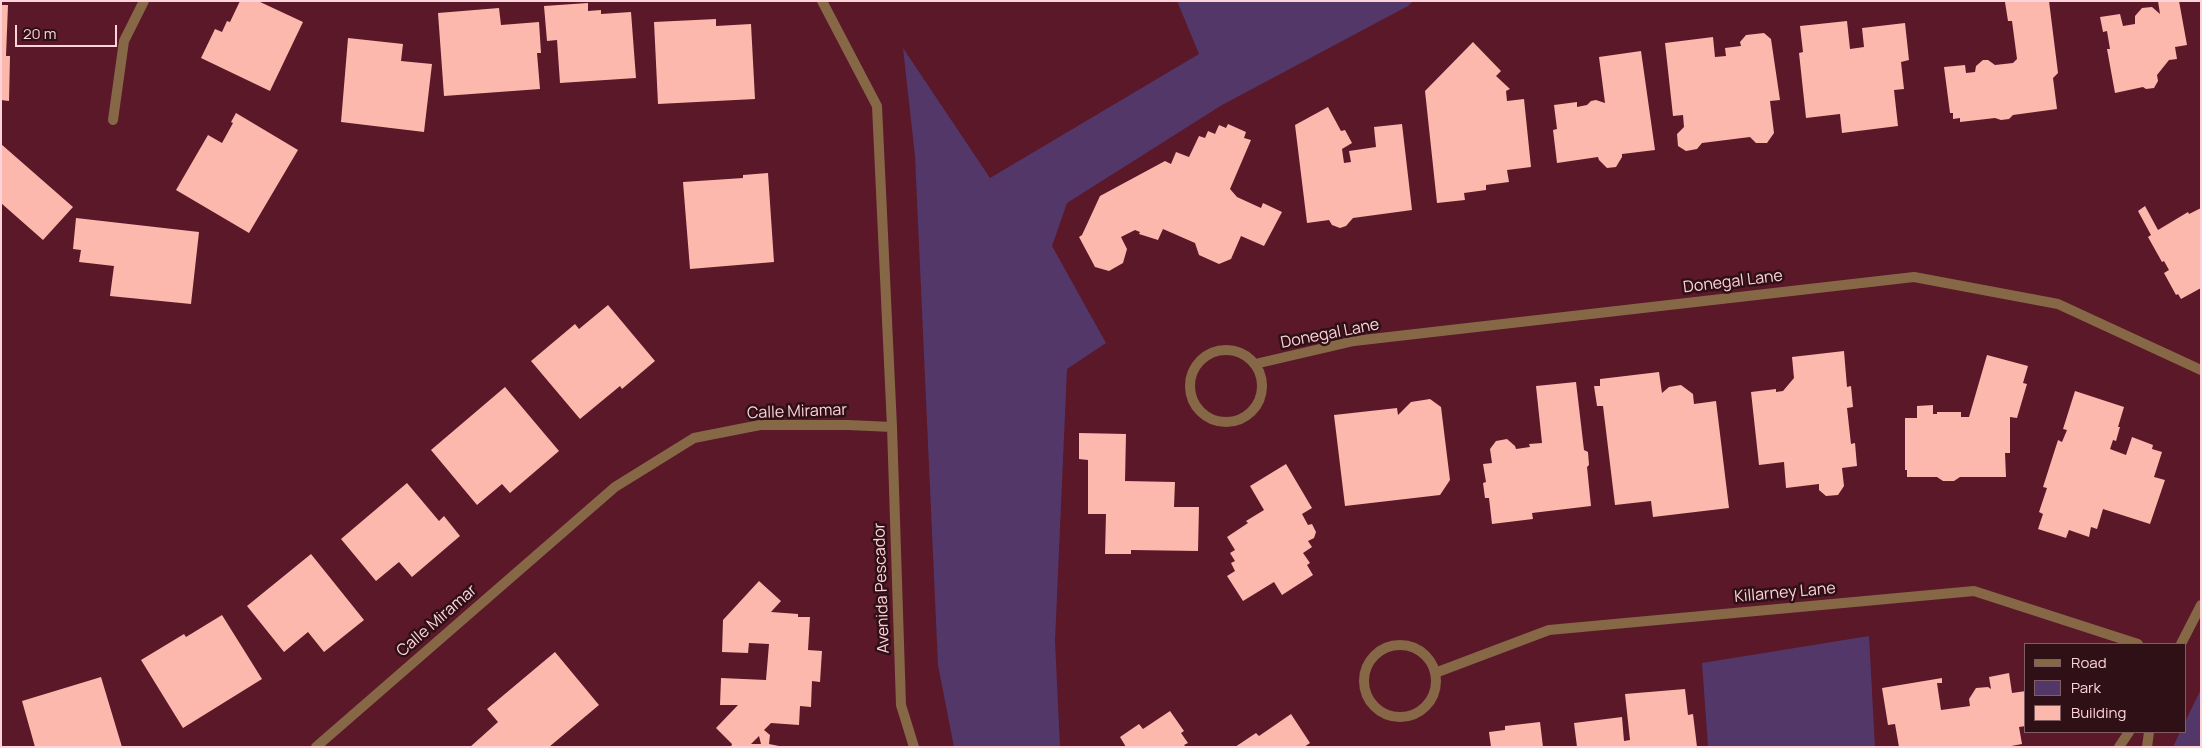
<!DOCTYPE html>
<style>
body{margin:0}
#map{position:relative;width:2202px;height:748px;overflow:hidden;background:#5a1829;font-family:Manrope,sans-serif}
canvas{display:block}
.frame{position:absolute;inset:0;border:2px solid #fed3d9;pointer-events:none}
.legend{position:absolute;left:2024px;top:643px;width:162px;height:90px;box-sizing:border-box;background:#2e1016;border:1px solid #815e64;margin:0;padding:6px 9px;list-style:none;font-size:15px;color:#fed3d9}
.legend li{display:flex;align-items:center;gap:10px;height:25px}
.legend b{width:25px;border:1px solid #815e64}
.scale{position:absolute;left:15px;top:25px;width:102px;height:22px;box-sizing:border-box;border:2px solid #fed3d9;border-top:0;padding-left:6px;font-size:15px;line-height:18px;white-space:nowrap;color:#fed3d9;-webkit-text-stroke:4px #2e1016;paint-order:stroke}
</style>
<div id="map">
<canvas width="2202" height="748"></canvas>
<div class="frame"></div>
<ul class="legend">
<li><b style="height:6px;background:#866847"></b>Road</li>
<li><b style="height:14px;background:#533769"></b>Park</li>
<li><b style="height:14px;background:#fcb8ad"></b>Building</li>
</ul>
<div class="scale">20 m</div>
</div>
<script>
const g = document.querySelector('canvas').getContext('2d');
g.lineJoin = 'round';
function fill(path, color) { g.fillStyle = color; g.fill(path, 'evenodd'); }
const toPath = rows => new Path2D(rows.map(r => 'M' + r).join(''));
function trace(path, color, width, dash) { g.strokeStyle = color; g.lineWidth = width; g.lineCap = dash ? 'butt' : 'round'; g.setLineDash(dash || []); g.stroke(path); }
function drawText(font, color, halo, rows, align = 'center') {
  g.font = font + ' Manrope,sans-serif'; g.lineWidth = 5; g.setLineDash([]); g.textBaseline = 'middle'; g.strokeStyle = halo; g.fillStyle = color; for (const [text, x, y, turn = 0] of rows) {
    g.save(); g.translate(x, y); g.rotate((+turn || 0) * Math.PI / 180); g.textAlign = isNaN(turn) ? turn : align; if (halo) g.strokeText(text, 0, 0); g.fillText(text, 0, 0); g.restore();
  }
}
fill(toPath([
 [1177,1,1413,1,1408,6,1222,105,1067,203,1052,246,1106,343,1067,369,1055,641,1060,747,954,747,938,665,915,156,903,48,990,178,1199,54],
 [1869,636,1875,747,1708,747,1702,663],
 [2201,689,2201,747,2173,747,2180,732,2186,732,2186,720]
]), '#533769');
fill(toPath([
 [240,1,258,1,303,22,270,91,201,58,215,29,222,32,227,21,230,22],
 [2013,1,2049,1,2058,73,2053,78,2057,109,2013,115,2009,119,2001,120,1995,118,1960,122,1960,118,1953,119,1953,113,1950,113,1944,67,1965,65,1966,73,1975,72,1976,66,1983,60,1988,60,1995,65,2013,63,2017,59,2012,21,2008,21,2005,2],
 [2158,1,2179,1,2187,45,2175,47,2177,59,2169,60,2157,75,2158,81,2154,88,2146,89,2143,87,2115,93,2107,49,2110,49,2107,31,2103,32,2100,17,2120,14,2123,26,2135,24,2135,16,2142,8,2152,7,2160,14],
 [588,3,588,11,601,10,601,14,631,12,636,78,560,83,557,40,547,41,544,6],
 [1,5,8,5,6,56,10,56,9,101,1,100],
 [499,8,501,25,539,22,541,53,537,53,540,89,444,96,438,13],
 [716,19,716,26,751,24,755,99,658,104,654,22],
 [1847,21,1850,49,1864,47,1862,28,1905,23,1909,60,1901,62,1904,89,1894,90,1898,126,1842,133,1840,114,1806,118,1799,53,1803,52,1800,26],
 [1764,33,1771,39,1780,100,1770,101,1774,133,1767,143,1756,143,1750,137,1702,143,1697,149,1686,151,1678,146,1677,134,1684,127,1683,115,1673,116,1665,43,1713,37,1715,57,1726,56,1725,48,1741,46,1740,42,1746,35],
 [348,38,403,44,401,61,432,64,424,132,341,122],
 [1473,42,1501,71,1496,76,1510,89,1506,91,1507,101,1524,99,1531,167,1507,170,1509,182,1486,185,1486,190,1464,193,1465,200,1437,203,1425,91],
 [1641,51,1655,150,1622,154,1622,157,1616,167,1607,168,1599,160,1598,157,1557,163,1553,130,1557,129,1554,105,1577,102,1577,107,1587,105,1591,101,1596,100,1605,103,1599,57],
 [1328,107,1341,131,1345,130,1352,143,1342,149,1344,163,1351,162,1349,151,1376,147,1374,127,1402,124,1412,210,1353,218,1346,226,1340,228,1332,225,1329,220,1307,223,1295,125],
 [236,113,298,150,249,233,176,190,208,135,222,143,233,123,231,122],
 [1228,124,1246,132,1244,138,1251,140,1230,189,1237,197,1261,208,1263,203,1282,212,1264,246,1241,236,1231,259,1219,264,1199,255,1195,243,1163,229,1158,240,1139,234,1140,232,1135,230,1121,237,1127,249,1123,263,1109,271,1095,267,1079,237,1082,235,1100,196,1165,161,1171,164,1176,152,1189,157,1199,136,1205,138,1208,131,1215,134,1219,125,1226,128],
 [1,144,73,207,43,240,1,203],
 [768,173,774,262,690,269,683,182,743,178,743,175],
 [2145,206,2158,230,2188,212,2189,214,2201,208,2201,288,2181,299,2178,294,2176,295,2164,273,2169,270,2164,261,2162,262,2148,237,2151,235,2138,211],
 [76,218,199,232,191,304,110,296,114,266,79,262,81,250,73,249],
 [608,305,655,361,622,389,620,386,580,419,531,361,575,324,579,329],
 [1844,351,1847,387,1851,386,1853,407,1847,408,1851,444,1855,443,1857,466,1842,468,1844,486,1838,495,1826,496,1819,490,1819,484,1786,488,1784,462,1759,465,1751,392,1776,389,1776,392,1783,391,1794,378,1792,357],
 [1987,355,2028,366,2023,383,2027,384,2017,418,2010,417,2010,453,2005,453,2006,477,1960,477,1954,481,1943,481,1937,477,1907,477,1907,470,1905,470,1905,418,1917,418,1917,406,1933,405,1933,414,1937,414,1937,412,1961,412,1961,417,1969,417],
 [1659,372,1662,393,1669,387,1681,385,1693,394,1694,404,1716,401,1729,508,1653,517,1651,501,1615,505,1603,406,1597,406,1594,386,1600,386,1600,379],
 [1576,382,1584,450,1588,452,1589,465,1587,467,1591,506,1532,513,1533,519,1492,524,1489,498,1485,498,1483,483,1486,482,1483,464,1492,463,1490,449,1496,441,1507,439,1515,446,1516,449,1530,447,1529,444,1542,443,1536,386],
 [505,387,559,451,510,493,502,484,477,505,431,450],
 [2075,391,2124,407,2118,427,2120,427,2116,441,2113,440,2110,449,2126,455,2132,437,2153,445,2152,449,2162,452,2154,477,2165,480,2150,524,2103,509,2097,529,2091,527,2089,537,2069,530,2066,538,2038,529,2043,514,2039,512,2047,488,2043,487,2058,440,2062,442,2067,430,2063,429],
 [1430,399,1441,407,1450,480,1440,495,1345,506,1334,415,1397,408,1398,415,1411,402],
 [1079,433,1126,434,1125,481,1175,482,1174,507,1199,507,1198,551,1131,550,1131,554,1105,554,1106,514,1088,514,1088,460,1079,459],
 [1286,464,1312,508,1302,514,1308,525,1312,524,1316,532,1314,538,1308,541,1312,547,1303,553,1310,563,1307,565,1313,575,1282,595,1274,582,1243,601,1227,576,1235,571,1231,563,1235,561,1230,553,1235,550,1227,537,1248,523,1246,521,1264,510,1250,486],
 [407,483,439,521,444,516,460,536,412,577,399,562,376,581,341,539],
 [311,554,364,620,324,652,308,632,284,652,247,606],
 [759,581,781,601,771,612,798,614,798,617,810,617,808,650,822,651,820,682,812,681,811,707,800,706,799,725,771,723,764,730,770,735,769,744,784,747,731,747,732,744,716,728,738,705,720,705,721,678,766,680,769,644,749,643,748,653,722,652,723,620],
 [759,736,761,744,751,744],
 [222,615,262,679,183,728,141,660,184,634,186,637],
 [555,652,599,705,549,747,470,747,498,722,487,709],
 [2009,673,2012,693,2026,691,2026,726,2019,727,2022,744,2006,747,1899,747,1895,724,1888,725,1882,688,1942,678,1942,683,1937,683,1941,710,1970,706,1969,699,1976,688,1988,687,1991,689,1989,677],
 [101,677,122,747,35,747,22,701],
 [1685,689,1688,715,1693,714,1697,747,1577,747,1574,723,1622,717,1624,741,1630,740,1625,694],
 [1170,711,1184,731,1181,733,1188,743,1184,745,1186,747,1126,747,1120,737,1139,724,1143,729],
 [1291,714,1310,743,1304,747,1235,747,1256,733,1259,736],
 [1540,722,1543,747,1491,747,1489,732,1505,730,1505,726]
]), '#fcb8ad');
trace(toPath([
 [113,120,124,41,144,1],
 '1190 386a36 36 0 1 1 72 0a36 36 0 1 1-72 0Z',
 [1255,364,1354,341,1914,277,2058,304,2201,370],
 [2181,644,2201,605],
 '1364 681a36 36 0 1 1 72 0a36 36 0 1 1-72 0Z',
 [1435,673,1549,630,1974,591,2138,644],
 [316,747,615,487,694,438,760,425,848,425,892,427],
 [2119,747,2129,732],
 [2147,747,2149,732]
]), '#866847', 10);
trace(toPath([
 [822,1,877,106,892,427,901,705,914,747]
]), '#866847', 10);
drawText('16px', '#fed3d9', '#2e1016', [
 ["Donegal Lane",1733,282,-7],
 ["Donegal Lane",1330,334,-11],
 ["Calle Miramar",797,412,-2],
 ["Avenida Pescador",882,588,-92],
 ["Killarney Lane",1785,593,-5],
 ["Calle Miramar",437,621,-41]
]);
</script>
